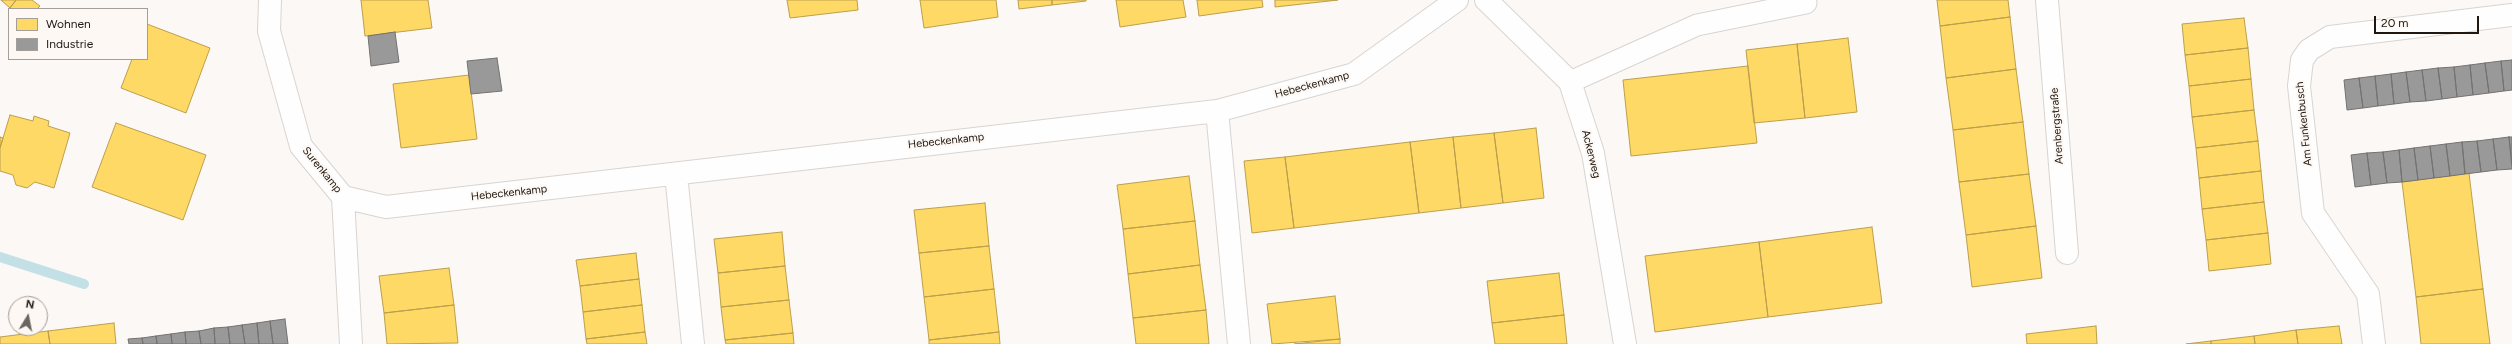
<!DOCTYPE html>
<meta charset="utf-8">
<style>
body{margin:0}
#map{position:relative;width:2512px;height:344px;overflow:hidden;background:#fbf8f6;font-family:Figtree,sans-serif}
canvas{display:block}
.legend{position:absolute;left:8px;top:8px;width:140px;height:52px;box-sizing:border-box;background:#fdf8f4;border:1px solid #a49e99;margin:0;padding:5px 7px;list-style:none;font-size:12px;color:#1f1710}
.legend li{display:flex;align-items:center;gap:8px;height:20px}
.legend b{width:20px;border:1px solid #a49e99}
.north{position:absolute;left:8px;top:296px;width:40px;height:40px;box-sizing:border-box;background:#fdf8f4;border:1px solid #a49e99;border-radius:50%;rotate:10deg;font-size:11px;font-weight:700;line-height:16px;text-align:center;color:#1f1710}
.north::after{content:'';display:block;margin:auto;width:14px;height:18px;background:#6c6660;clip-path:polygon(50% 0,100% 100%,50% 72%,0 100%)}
.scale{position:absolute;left:2374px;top:16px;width:105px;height:18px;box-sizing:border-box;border:2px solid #1f1710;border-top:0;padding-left:5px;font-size:12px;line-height:14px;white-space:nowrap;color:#1f1710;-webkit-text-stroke:3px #fdf8f4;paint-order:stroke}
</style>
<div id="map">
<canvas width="2512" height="344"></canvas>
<ul class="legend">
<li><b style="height:11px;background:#ffd966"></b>Wohnen</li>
<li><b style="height:11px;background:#999"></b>Industrie</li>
</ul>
<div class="north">N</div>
<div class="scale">20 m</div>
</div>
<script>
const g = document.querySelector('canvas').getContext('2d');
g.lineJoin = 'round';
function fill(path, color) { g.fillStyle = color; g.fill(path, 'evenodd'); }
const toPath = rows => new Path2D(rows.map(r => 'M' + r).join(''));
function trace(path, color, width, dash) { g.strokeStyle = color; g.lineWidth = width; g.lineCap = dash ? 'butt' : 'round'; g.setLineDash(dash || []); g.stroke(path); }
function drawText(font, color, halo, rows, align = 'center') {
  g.font = font + ' Figtree,sans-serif'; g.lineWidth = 4; g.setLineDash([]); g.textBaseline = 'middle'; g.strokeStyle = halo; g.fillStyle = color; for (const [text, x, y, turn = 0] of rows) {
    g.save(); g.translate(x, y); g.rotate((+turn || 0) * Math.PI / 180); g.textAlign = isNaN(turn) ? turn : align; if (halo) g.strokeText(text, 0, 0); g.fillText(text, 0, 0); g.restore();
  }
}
const homes = toPath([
 [1,0,16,0,10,8,1,0],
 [16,0,32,0,40,6,37,9,11,9,10,8,16,0],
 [361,0,428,0,432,28,365,36,361,0],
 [787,0,857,0,858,10,790,18,787,0],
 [920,0,996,0,998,17,924,28,920,0],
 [1018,0,1052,0,1052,5,1019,9,1018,0],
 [1052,0,1086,0,1086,1,1052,5,1052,0],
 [1116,0,1183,0,1186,17,1120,27,1116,0],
 [1197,0,1262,0,1263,7,1199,16,1197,0],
 [1275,0,1338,0,1275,7,1275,0],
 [1937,0,2008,0,2010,17,1940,26,1937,0],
 [2010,17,2016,69,1946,78,1940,26,2010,17],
 [2244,18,2248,48,2185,55,2182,24,2244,18],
 [147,24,210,48,186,113,121,88,132,59,147,59,147,24],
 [1848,38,1857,112,1805,118,1797,44,1848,38],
 [1797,44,1805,118,1754,123,1746,50,1797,44],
 [2248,48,2251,79,2189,86,2185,55,2248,48],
 [1748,66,1757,143,1631,156,1623,80,1748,66],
 [2016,69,2023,122,1953,130,1946,78,2016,69],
 [469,75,477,139,401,148,393,84,469,75],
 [2251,79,2254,110,2192,117,2189,86,2251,79],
 [2254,110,2258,141,2196,148,2192,117,2254,110],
 [10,115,33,121,34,116,49,121,48,126,70,133,54,188,35,182,27,188,16,185,13,175,0,171,0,148,10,115],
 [2023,122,2029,174,1959,182,1953,130,2023,122],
 [116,123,206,155,183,220,92,187,116,123],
 [1536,128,1544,198,1503,203,1494,133,1536,128],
 [1494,133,1503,203,1461,208,1453,137,1494,133],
 [0,137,3,138,0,148,0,137],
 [1453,137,1461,208,1419,213,1410,142,1453,137],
 [2258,141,2261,171,2199,178,2196,148,2258,141],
 [1410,142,1419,213,1294,228,1285,157,1410,142],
 [1285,157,1294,228,1252,233,1244,161,1285,157],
 [2261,171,2264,202,2202,209,2199,178,2261,171],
 [2469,173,2483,289,2416,297,2402,182,2469,173],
 [2029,174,2036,226,1966,235,1959,182,2029,174],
 [1189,176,1195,221,1123,229,1117,185,1189,176],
 [2264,202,2268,233,2206,240,2202,209,2264,202],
 [985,203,989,246,919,253,914,210,985,203],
 [1195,221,1200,265,1128,274,1123,229,1195,221],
 [2036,226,2042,278,1972,287,1966,235,2036,226],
 [1872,227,1882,303,1768,317,1759,242,1872,227],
 [782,232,785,266,718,273,714,239,782,232],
 [2268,233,2271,264,2209,271,2206,240,2268,233],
 [1759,242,1768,317,1655,332,1645,256,1759,242],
 [989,246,994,289,924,297,919,253,989,246],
 [636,253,639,279,580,286,576,260,636,253],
 [1200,265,1206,310,1133,318,1128,274,1200,265],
 [785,266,789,300,721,307,718,273,785,266],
 [449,268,454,305,384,313,379,276,449,268],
 [1559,273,1564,315,1492,323,1487,281,1559,273],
 [639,279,642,305,583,312,580,286,639,279],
 [994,289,999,332,929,340,924,297,994,289],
 [2483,289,2490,344,2421,344,2416,297,2483,289],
 [1335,296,1340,339,1272,344,1267,304,1335,296],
 [789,300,793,333,725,340,721,307,789,300],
 [454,305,458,343,387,344,384,313,454,305],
 [642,305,645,332,586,339,583,312,642,305],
 [1206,310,1209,344,1136,344,1133,318,1206,310],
 [1564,315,1567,344,1495,344,1492,323,1564,315],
 [114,323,116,344,50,344,48,331,114,323],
 [2096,326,2097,344,2027,344,2026,334,2096,326],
 [2339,326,2342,344,2298,344,2296,330,2339,326],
 [2296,330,2298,344,2255,344,2254,336,2296,330],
 [48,331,50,344,0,344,0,337,48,331],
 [645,332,647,344,587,344,586,339,645,332],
 [999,332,1000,344,929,344,929,340,999,332],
 [793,333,794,344,726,344,725,340,793,333],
 [2254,336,2255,344,2211,344,2211,341,2254,336],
 [1340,339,1340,344,1294,344,1340,339],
 [2211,341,2211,344,2186,344,2211,341]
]);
fill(homes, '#ffd966');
trace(homes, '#bc9f4c', 1);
const industry = toPath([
 [395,32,399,62,371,66,368,36,395,32],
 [497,58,502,91,471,94,467,61,497,58],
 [2512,60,2512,90,2504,91,2501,61,2512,60],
 [2501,61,2504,91,2489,93,2485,63,2501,61],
 [2485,63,2489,93,2473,95,2470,65,2485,63],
 [2470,65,2473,95,2457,97,2454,67,2470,65],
 [2454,67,2457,97,2442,99,2438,68,2454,67],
 [2438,68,2442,99,2426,101,2422,70,2438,68],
 [2422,70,2426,101,2410,102,2406,72,2422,70],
 [2406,72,2410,102,2394,104,2391,74,2406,72],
 [2391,74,2394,104,2378,106,2375,76,2391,74],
 [2375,76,2378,106,2363,108,2359,78,2375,76],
 [2359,78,2363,108,2347,110,2344,80,2359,78],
 [2509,137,2512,169,2497,170,2493,139,2509,137],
 [2509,137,2512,137,2512,164,2509,137],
 [2493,139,2497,170,2481,172,2477,141,2493,139],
 [2477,141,2481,172,2465,174,2462,142,2477,141],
 [2462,142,2465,174,2450,176,2446,144,2462,142],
 [2446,144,2450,176,2434,178,2430,146,2446,144],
 [2430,146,2434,178,2418,180,2414,148,2430,146],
 [2414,148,2418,180,2402,182,2399,150,2414,148],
 [2399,150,2402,182,2387,183,2383,152,2399,150],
 [2383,152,2387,183,2371,185,2367,153,2383,152],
 [2367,153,2371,185,2355,187,2351,155,2367,153],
 [285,319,288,344,273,344,270,321,285,319],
 [270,321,273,344,259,344,257,323,270,321],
 [257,323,259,344,245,344,242,325,257,323],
 [242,325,245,344,230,344,228,327,242,325],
 [228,327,230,344,215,344,214,328,228,327],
 [214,328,215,344,201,344,199,331,214,328],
 [199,331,201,344,186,344,185,332,199,331],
 [185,332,186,344,172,344,171,334,185,332],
 [171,334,172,344,157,344,156,336,171,334],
 [156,336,157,344,143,344,142,338,156,336],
 [142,338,143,344,129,344,128,339,142,338]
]);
fill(industry, '#999');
trace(industry, '#747270', 1);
trace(toPath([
 [0,257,84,284]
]), '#c4e0e7', 10);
const service = toPath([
 [1570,82,1697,25,1806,3]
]);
const minor = toPath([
 [270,0,269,31,301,146,343,197,351,344],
 [1486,0,1570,82,1593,153,1625,344],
 [2047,0,2067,253],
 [1217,111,1239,344],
 [676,174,693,344],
 [343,197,386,207,1217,111,1354,74,1457,0],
 [2374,344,2368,294,2313,213,2299,86,2302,60,2309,50,2330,37,2512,15]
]);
trace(service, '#dad4cf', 23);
trace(minor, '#dad4cf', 24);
trace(service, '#fefefe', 21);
trace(minor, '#fefefe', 22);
drawText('11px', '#1f1710', '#fdf8f4', [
 ["Hebeckenkamp",1312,85,-15],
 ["Am Funkenbusch",2304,124,-96],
 ["Arenbergstraße",2057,126,-94],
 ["Hebeckenkamp",946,141,-6],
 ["Ackerweg",1591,154,76],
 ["Surenkamp",322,170,51],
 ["Hebeckenkamp",509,193,-6]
]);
</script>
